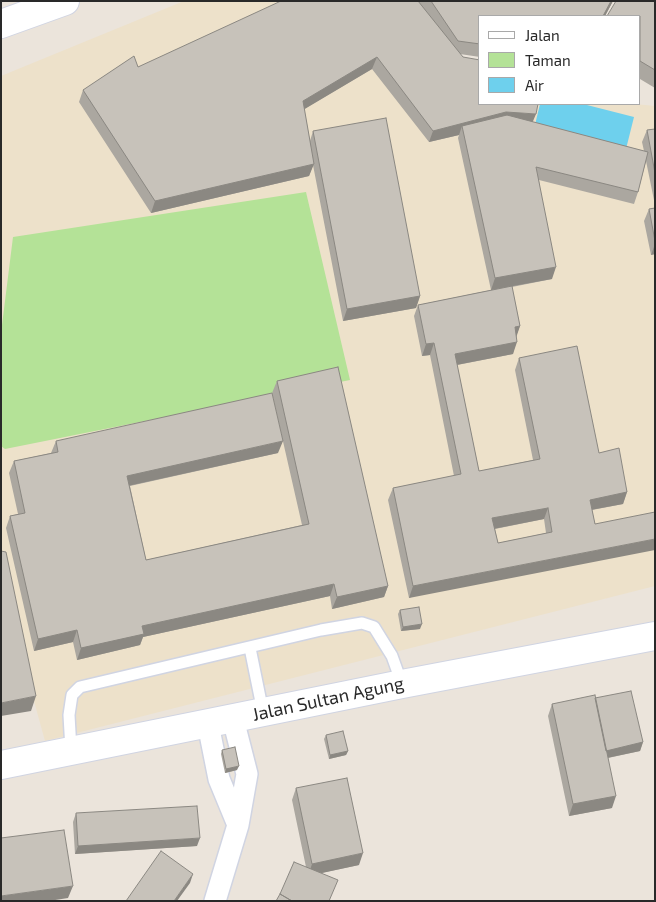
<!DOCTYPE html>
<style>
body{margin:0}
#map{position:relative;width:656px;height:902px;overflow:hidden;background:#ebe4db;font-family:"Exo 2",sans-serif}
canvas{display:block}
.frame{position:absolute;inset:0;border:2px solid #292929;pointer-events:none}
.legend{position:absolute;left:478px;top:15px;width:162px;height:90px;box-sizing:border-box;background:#fff;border:1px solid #a9a9a9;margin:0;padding:6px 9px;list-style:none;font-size:15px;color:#292929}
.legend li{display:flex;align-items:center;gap:10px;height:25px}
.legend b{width:25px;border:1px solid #a9a9a9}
</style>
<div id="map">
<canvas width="656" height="902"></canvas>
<div class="frame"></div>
<ul class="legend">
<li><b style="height:6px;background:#fff"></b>Jalan</li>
<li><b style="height:14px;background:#b4e297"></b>Taman</li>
<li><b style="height:14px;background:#6ed0ed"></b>Air</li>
</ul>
</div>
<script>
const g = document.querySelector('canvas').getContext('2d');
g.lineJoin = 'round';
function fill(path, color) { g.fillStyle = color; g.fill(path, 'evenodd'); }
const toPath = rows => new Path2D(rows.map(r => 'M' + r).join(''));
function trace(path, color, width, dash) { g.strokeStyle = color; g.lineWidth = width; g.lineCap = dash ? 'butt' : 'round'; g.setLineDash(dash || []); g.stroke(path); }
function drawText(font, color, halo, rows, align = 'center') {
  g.font = font + ' "Exo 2",sans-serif'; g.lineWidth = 4.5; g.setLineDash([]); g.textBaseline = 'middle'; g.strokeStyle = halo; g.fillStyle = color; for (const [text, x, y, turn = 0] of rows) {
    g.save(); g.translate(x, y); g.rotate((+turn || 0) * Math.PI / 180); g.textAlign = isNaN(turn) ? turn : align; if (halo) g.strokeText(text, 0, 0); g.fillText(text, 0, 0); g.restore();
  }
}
fill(toPath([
 [184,1,413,1,480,104,635,104,655,106,655,586,45,741,1,581,1,76]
]), '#ede1ca');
fill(toPath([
 [306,192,350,380,5,449,1,446,1,333,13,237]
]), '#b4e297');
fill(toPath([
 [540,104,583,104,634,117,625,153,534,129]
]), '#6ed0ed');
const lane = toPath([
 [250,648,263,712],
 [71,750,69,715,72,695,80,687,321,630,362,623,374,627,392,656,402,684]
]);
const street = toPath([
 [208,724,219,779,238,825],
 [215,901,238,825,247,774,233,719]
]);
const secondary = toPath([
 [1,24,65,1],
 [1,765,402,684,655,636]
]);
trace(lane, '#d0d4e2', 14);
trace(street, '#d0d4e2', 24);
trace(secondary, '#d0d4e2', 30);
trace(lane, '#fff', 11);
trace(street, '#fff', 21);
trace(secondary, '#fff', 28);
fill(toPath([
 [418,1,613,1,605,16,480,16,480,57,460,54,533,122,644,151,642,142,647,130,655,129,655,205,646,161,638,192,634,204,539,180,552,279,512,287,520,326,516,336,513,354,457,365,479,471,533,460,515,370,519,358,599,453,627,492,623,504,592,510,595,524,409,598,388,500,393,488,454,476,430,355,422,356,414,316,418,305,491,290,458,138,459,135,429,142,372,69,304,109,310,141,313,131,420,296,416,308,343,321,313,165,309,176,151,213,79,102,83,90,138,67],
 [544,519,546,533,498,543,495,529],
 [655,1,655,88,640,79,640,16],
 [655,208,655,254,651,255,644,221,649,209],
 [277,381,388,586,384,597,332,609,330,596,143,637,140,645,77,660,73,642,34,651,6,528,10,516,18,514,9,473,14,461,51,453,56,441,278,453,130,486,146,560,302,525,272,393],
 [400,610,420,629,401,631,398,614],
 [595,698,643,742,640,751,608,758,612,808,569,816,548,716,552,704],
 [326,735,348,751,346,755,329,759,324,739],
 [222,750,237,770,225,773,221,754],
 [296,788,359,865,321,873,335,889,280,894,306,867,292,800],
 [76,813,197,846,75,854,73,822]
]), '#aba7a0');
fill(toPath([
 [611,1,613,1,605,16,603,16],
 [377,57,372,69,298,113,303,101],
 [506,112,536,114,531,126,462,126,459,135,429,142,433,131],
 [314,164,309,176,151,213,155,201],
 [655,244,655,254,651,255],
 [556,267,552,279,491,290,495,278],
 [420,296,416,308,343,321,347,309],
 [520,326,516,338,515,327],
 [517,342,513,354,451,366,455,354],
 [434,343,430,355,422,356,426,344],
 [283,441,278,453,123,487,127,476],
 [627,492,623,504,585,511,590,500],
 [548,508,544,519,488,530,492,518],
 [655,539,655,550,409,598,413,586],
 [334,584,330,596,143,637,140,645,77,660,81,648,142,626],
 [388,586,384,597,332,609,337,597],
 [422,624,420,629,401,631,403,627],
 [77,630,73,642,34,651,38,639],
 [36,696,31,711,1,716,1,703],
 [643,742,640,751,602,759,605,751],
 [348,751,346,755,329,759,330,755],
 [239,766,237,770,225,773,226,769],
 [616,796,612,808,569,816,573,804],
 [200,838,197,846,75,854,78,846],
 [363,853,359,865,308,876,312,864],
 [193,874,190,883,177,901,174,901],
 [73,886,68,898,49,901,1,901,1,896]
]), '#8b8882');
const building = toPath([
 [281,1,418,1,463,57,480,60,480,104,538,104,536,114,506,112,433,131,377,57,303,101,314,164,155,201,83,90,134,56,138,67,281,1],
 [431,1,611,1,603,16,480,16,480,44,458,41,431,1],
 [616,1,655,1,655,70,640,61,640,16,607,16,616,1],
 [507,115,648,152,638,192,536,167,556,267,495,278,462,126,507,115],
 [386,118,420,296,347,309,313,131,386,118],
 [655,129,655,173,647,130,655,129],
 [655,208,655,241,649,209,655,208],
 [512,286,520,326,515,327,517,342,455,354,479,471,540,459,519,358,577,346,599,453,619,448,627,492,590,500,595,524,655,512,655,539,413,586,393,488,461,474,434,343,426,344,418,305,512,286],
 [548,508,552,532,498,543,492,518,548,508],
 [338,367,388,586,337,597,334,584,142,626,144,634,81,648,77,630,38,639,10,516,25,513,14,461,58,452,56,441,272,393,283,441,127,476,146,560,309,524,277,381,338,367],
 [1,551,6,552,36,696,1,703,1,551],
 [419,607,422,624,403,627,400,610,419,607],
 [631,691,643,742,606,751,595,698,631,691],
 [595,695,616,796,573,804,552,704,595,695],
 [343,731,348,751,330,755,326,735,343,731],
 [235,747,239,766,226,769,222,750,235,747],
 [347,778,363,853,312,864,296,788,347,778],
 [197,806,200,838,78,846,76,813,197,806],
 [64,830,73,886,1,896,1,838,64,830],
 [161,851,193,874,174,901,126,901,161,851],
 [294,862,338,880,329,901,292,901,280,894,294,862],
 [280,894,292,901,276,901,280,894]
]);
fill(building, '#c7c2ba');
trace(building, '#8b8882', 1);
drawText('18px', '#292929', '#fff', [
 ["Jalan Sultan Agung",328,699,-12]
]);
</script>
